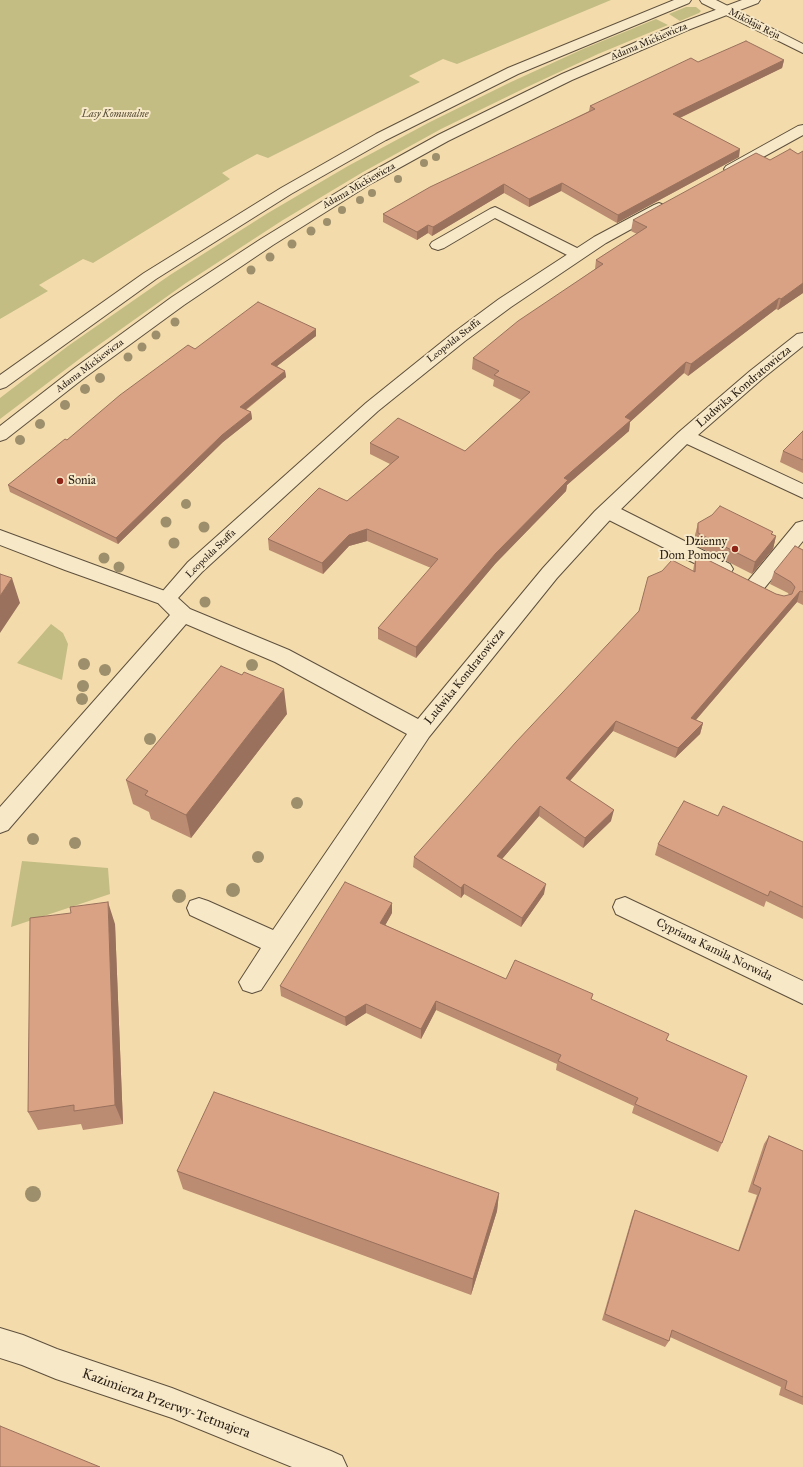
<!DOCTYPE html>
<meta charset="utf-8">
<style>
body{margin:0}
canvas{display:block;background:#f3dbab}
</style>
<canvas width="803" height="1467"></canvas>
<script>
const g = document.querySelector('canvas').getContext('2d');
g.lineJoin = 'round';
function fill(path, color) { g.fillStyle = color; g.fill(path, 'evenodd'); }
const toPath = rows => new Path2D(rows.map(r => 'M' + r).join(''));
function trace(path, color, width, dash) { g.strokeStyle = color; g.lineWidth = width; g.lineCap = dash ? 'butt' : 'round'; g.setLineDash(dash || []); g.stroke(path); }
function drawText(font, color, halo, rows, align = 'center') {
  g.font = font + ' "IM FELL Great Primer",serif'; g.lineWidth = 4; g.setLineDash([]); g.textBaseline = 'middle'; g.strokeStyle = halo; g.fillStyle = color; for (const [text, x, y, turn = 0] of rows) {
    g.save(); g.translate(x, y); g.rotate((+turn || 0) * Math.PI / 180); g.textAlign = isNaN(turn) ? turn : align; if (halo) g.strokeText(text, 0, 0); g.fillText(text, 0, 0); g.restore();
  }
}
fill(toPath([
 [0,0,611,0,457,64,443,59,409,76,420,82,268,158,257,154,222,173,230,179,93,263,83,259,39,285,48,291,0,319],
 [686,7,696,7,701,11,699,13,680,21,669,14],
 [656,19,668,25,598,54,525,88,441,129,363,172,283,220,186,283,86,354,0,419,0,398,68,346,170,275,268,213,348,166,430,122,511,82,583,49],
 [51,624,63,633,68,644,62,680,17,663],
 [22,861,108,868,110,894,11,927]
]), '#c3bd83');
const service = toPath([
 [495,207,583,251,585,254,583,257,577,259,571,257,495,218,444,248,438,250,432,248,430,245,432,242,490,209,495,207],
 [608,504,615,506,730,564,733,569,730,574,723,576,716,574,601,516,598,511,601,506,608,504],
 [803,521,803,541,762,591,755,593,748,591,745,586,748,581,796,523,803,521],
 [0,530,173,594,176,599,173,604,166,606,65,570,0,545,0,530]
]);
const minor = toPath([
 [700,0,716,0,803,44,803,53,702,3,700,0],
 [803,125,803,135,736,172,731,173,726,172,724,169,726,166,798,126,803,125],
 [659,203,664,205,667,208,664,211,606,243,511,307,465,341,378,411,202,572,178,598,190,609,289,650,418,719,543,568,595,511,679,432,750,371,797,334,803,333,803,346,762,379,698,435,803,484,803,498,687,444,609,521,557,578,429,737,261,990,252,993,243,990,239,982,261,948,190,915,187,908,190,901,199,898,208,901,273,930,407,734,275,662,186,624,8,830,0,833,0,807,170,615,159,604,156,599,188,562,366,403,453,333,499,299,594,237,654,205,659,203],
 [625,897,803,981,803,1004,616,914,613,907,616,900,625,897],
 [0,1328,23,1335,57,1349,172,1388,331,1451,342,1456,347,1467,292,1467,172,1418,56,1379,22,1365,0,1358,0,1328]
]);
const tertiary = toPath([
 [674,0,691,0,689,3,518,74,386,140,291,194,156,279,6,387,0,389,0,375,144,273,281,188,376,134,508,68,674,0],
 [742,0,760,0,758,3,688,30,572,80,448,141,372,183,273,245,184,305,84,378,6,439,0,441,0,426,72,370,172,297,261,239,362,177,438,135,562,74,678,24,742,0]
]);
trace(service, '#5e503d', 2);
trace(minor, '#5e503d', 2);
trace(tertiary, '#5e503d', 2);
fill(service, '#f7e8c8');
fill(minor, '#f7e8c8');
fill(tertiary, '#f7e8c8');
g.fillStyle = '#9e8f6c';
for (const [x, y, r] of [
 [436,157,4],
 [424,163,4],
 [398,179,4],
 [372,193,4],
 [360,200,4],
 [342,210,4],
 [327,222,4],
 [311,231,4.5],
 [292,244,4.5],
 [270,257,4.5],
 [251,270,4.5],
 [175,322,4.5],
 [156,335,4.5],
 [142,347,4.5],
 [128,357,4.5],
 [100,378,5],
 [85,389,5],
 [65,405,5],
 [40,424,5],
 [20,440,5],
 [186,504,5],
 [166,522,5.5],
 [204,527,5.5],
 [174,543,5.5],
 [104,558,5.5],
 [119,567,5.5],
 [205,602,5.5],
 [84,664,6],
 [252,665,6],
 [105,670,6],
 [83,686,6],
 [82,699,6],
 [150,739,6],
 [297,803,6],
 [33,839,6],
 [75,843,6],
 [258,857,6],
 [233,890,7],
 [179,896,7],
 [33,1194,8]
]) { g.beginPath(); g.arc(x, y, r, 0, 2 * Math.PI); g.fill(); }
fill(toPath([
 [784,60,782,68,680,118,739,157,617,223,561,191,529,207,504,193,432,236,428,233,417,240,383,222,383,214,589,111,590,106,698,62],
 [803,151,803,293,778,310,776,309,688,376,684,373,630,422,629,431,567,485,566,491,495,564,416,658,378,639,378,628,431,568,367,541,349,546,323,574,269,550,268,539,347,501,390,464,370,454,370,443,465,451,521,400,493,386,494,380,472,369,473,358,595,269,596,260,637,234,631,231,633,220,770,160,798,154],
 [316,329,316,336,277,366,285,371,286,377,246,410,251,412,252,419,223,442,118,544,10,492,8,485,67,440,195,349],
 [803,431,803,473,780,462,783,451],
 [698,523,773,532,772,534,776,536,773,549,752,574,695,545,695,535],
 [803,550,803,605,797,602,696,720,703,723,700,734,675,758,613,731,570,781,611,821,583,848,539,816,502,859,544,894,521,927,464,894,461,898,413,867,414,857,693,571,694,565,696,554,776,594,784,596,789,595,788,593,770,584,774,572],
 [287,714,191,838,151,819,149,812,133,804,126,780],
 [718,816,803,842,803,919,766,901,764,907,655,855,658,844],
 [392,913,385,925,506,979,592,1000,667,1040,722,1143,718,1152,632,1113,634,1106,556,1070,557,1064,436,1010,421,1039,366,1013,346,1026,281,996,280,986],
 [115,924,123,1124,83,1130,81,1124,38,1130,28,1112],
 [769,1136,803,1151,803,1405,779,1395,781,1387,670,1337,669,1341,665,1347,602,1320,632,1217,635,1210,738,1251,757,1195,748,1192,764,1144],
 [177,1171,499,1193,497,1211,471,1295,183,1189]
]), '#bb8b72');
fill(toPath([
 [784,60,782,68,671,122,673,114],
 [740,149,739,157,617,223,618,215],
 [562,183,561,191,529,207,529,199],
 [504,184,504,193,432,236,433,227],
 [428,225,428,233,417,240,417,232],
 [803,283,803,293,778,310,781,299],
 [779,298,776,309,688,376,691,364],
 [316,329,316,336,272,370,271,364],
 [686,362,684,373,630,422,629,431,567,485,566,491,495,564,416,658,416,647,496,553,564,478,625,417],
 [285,371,286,377,241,413,240,407],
 [251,412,252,419,223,442,118,544,116,538,222,435],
 [367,529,367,541,349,546,323,574,322,563,349,535],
 [776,536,773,549,752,574,755,562],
 [12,578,20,603,0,633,0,596],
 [800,591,797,602,688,729,691,718],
 [284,689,287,714,191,838,186,815],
 [616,721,613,731,567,784,566,778,569,774],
 [703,723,700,734,675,758,678,748],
 [540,806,539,816,496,866,497,856],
 [614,810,611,821,583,848,585,838],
 [464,884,464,894,461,898,461,888],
 [546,884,544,894,521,927,522,918],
 [108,902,115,924,123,1124,115,1105],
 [392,903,392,913,381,933,380,923],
 [436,1001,436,1010,421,1039,421,1029],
 [366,1004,366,1013,346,1026,345,1017],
 [499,1193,497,1211,471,1295,473,1279]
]), '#99715c');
const building = toPath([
 [746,41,784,60,673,114,740,149,618,215,562,183,529,199,504,184,433,227,428,225,417,232,383,214,430,187,595,109,590,106,691,58,698,62,746,41],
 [790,149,798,154,803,151,803,283,781,299,779,298,691,364,686,362,625,417,631,420,564,478,568,480,496,553,416,647,378,628,438,559,367,529,349,535,322,563,268,539,319,488,347,501,399,457,370,443,398,418,465,451,530,392,494,375,499,371,473,358,518,321,603,264,596,260,647,227,633,220,756,153,770,160,790,149],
 [258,302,316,329,271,364,285,371,240,407,251,412,222,435,116,538,8,485,65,439,67,440,120,395,188,345,195,349,258,302],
 [803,431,803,460,783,451,803,431],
 [720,506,773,532,771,534,776,536,755,562,698,533,698,523,712,515,720,506],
 [795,546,803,550,803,592,800,591,691,718,703,723,678,748,616,721,566,778,614,810,585,838,540,806,497,856,546,884,522,918,464,884,461,888,414,857,516,742,639,611,648,577,662,571,672,560,695,572,696,554,776,594,784,596,792,594,795,587,791,582,774,572,795,546],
 [0,574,12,578,0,596,0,574],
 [221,666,242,675,244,672,284,689,186,815,145,795,148,791,126,780,221,666],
 [684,801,718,816,723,806,803,842,803,907,770,891,768,896,658,844,684,801],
 [345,882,392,903,380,923,506,979,515,960,593,994,591,999,669,1034,666,1040,747,1076,722,1143,635,1104,638,1098,558,1061,561,1055,436,1001,421,1029,366,1004,345,1017,280,986,345,882],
 [108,902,115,1105,74,1111,74,1105,28,1112,30,918,71,913,70,907,108,902],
 [214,1092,499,1193,473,1279,177,1171,214,1092],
 [769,1136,803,1151,803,1397,785,1389,787,1381,672,1330,669,1341,605,1314,635,1210,739,1251,761,1188,753,1184,769,1136],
 [0,1426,100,1467,0,1467,0,1426]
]);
fill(building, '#daa284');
trace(building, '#99715c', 1);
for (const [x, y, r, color] of [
 [60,481,4,"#8f2418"],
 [735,549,4,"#8f2418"]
]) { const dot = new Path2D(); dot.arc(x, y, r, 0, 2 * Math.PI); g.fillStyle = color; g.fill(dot); trace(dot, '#f7e8c8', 1.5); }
drawText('10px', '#2c2218', '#f7e8c8', [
 ["Mikołaja Reja",754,24,27],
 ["Adama Mickiewicza",649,42,-23],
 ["Adama Mickiewicza",359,186,-30],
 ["Leopolda Staffa",454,341,-38],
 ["Adama Mickiewicza",90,366,-37],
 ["Leopolda Staffa",211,554,-44]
]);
drawText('italic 10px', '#595038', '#f7e8c8', [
 ["Lasy Komunalne",115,115]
]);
drawText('12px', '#2c2218', '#f7e8c8', [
 ["Ludwika Kondratowicza",744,387,-40],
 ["Ludwika Kondratowicza",465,677,-51],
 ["Cypriana Kamila Norwida",714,950,26]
]);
drawText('12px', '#2c2218', '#f7e8c8', [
 ["Sonia",68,481],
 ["Dzienny",727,542,"right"],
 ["Dom Pomocy",727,556,"right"]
], 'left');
drawText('14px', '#2c2218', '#f7e8c8', [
 ["Kazimierza Przerwy-Tetmajera",166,1404,20]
]);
</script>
